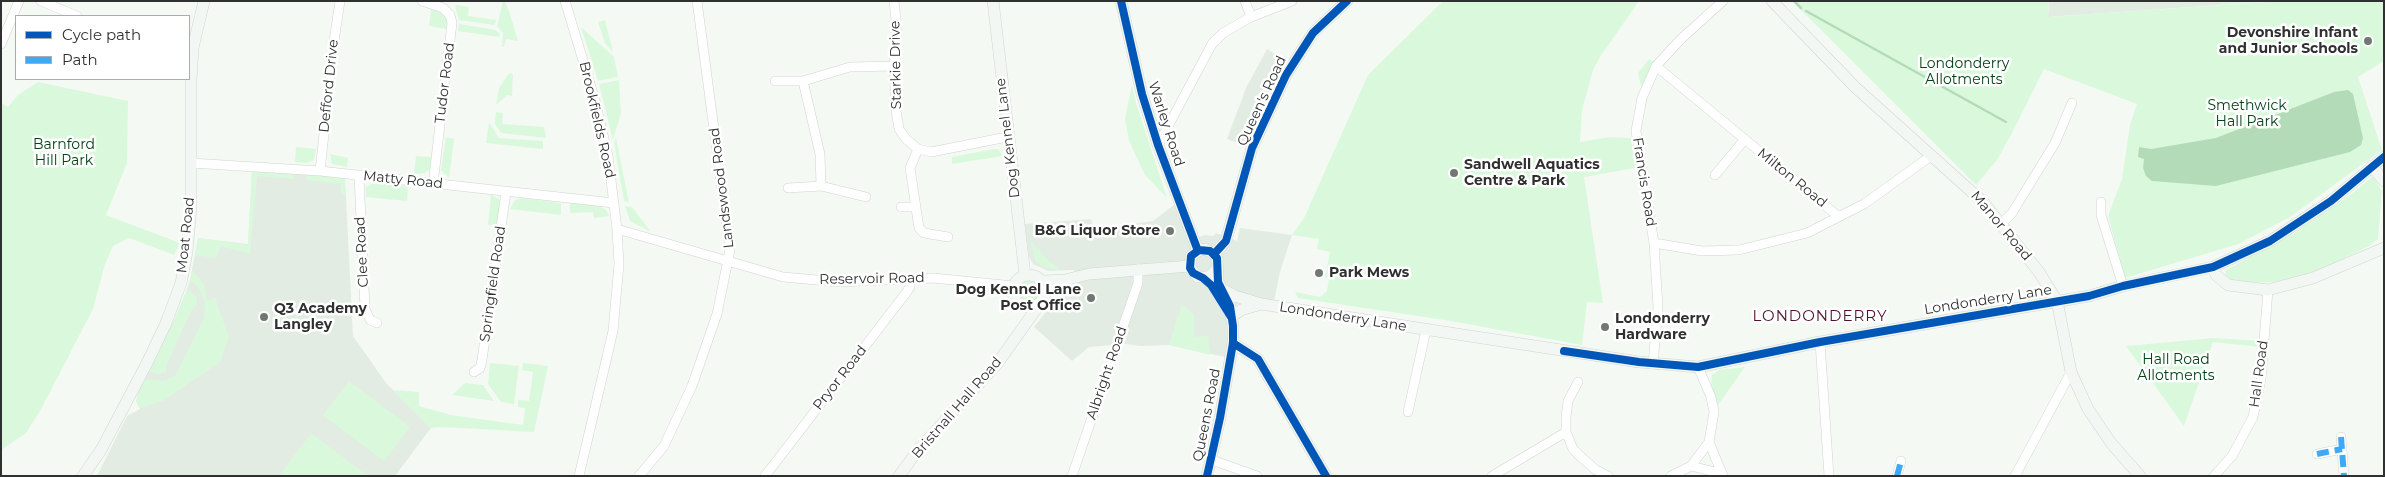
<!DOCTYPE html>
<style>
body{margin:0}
#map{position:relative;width:2385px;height:477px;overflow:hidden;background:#f4f9f4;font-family:Montserrat,sans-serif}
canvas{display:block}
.frame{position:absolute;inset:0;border:2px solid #2e312f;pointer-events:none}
.legend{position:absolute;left:15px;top:15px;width:175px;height:65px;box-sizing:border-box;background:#fff;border:1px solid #abadac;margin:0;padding:6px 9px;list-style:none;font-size:15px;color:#2e312f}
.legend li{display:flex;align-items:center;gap:10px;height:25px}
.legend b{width:25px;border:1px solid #abadac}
</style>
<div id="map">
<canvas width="2385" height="477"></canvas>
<div class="frame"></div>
<ul class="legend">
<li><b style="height:6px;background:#0057b8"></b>Cycle path</li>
<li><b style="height:6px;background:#3fa9f5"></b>Path</li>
</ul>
</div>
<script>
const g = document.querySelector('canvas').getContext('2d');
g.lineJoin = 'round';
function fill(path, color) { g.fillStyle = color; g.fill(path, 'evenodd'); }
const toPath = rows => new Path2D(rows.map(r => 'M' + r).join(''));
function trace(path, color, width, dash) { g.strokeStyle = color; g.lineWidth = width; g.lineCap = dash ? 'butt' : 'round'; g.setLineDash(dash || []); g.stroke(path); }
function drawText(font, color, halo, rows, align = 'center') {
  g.font = font + ' Montserrat,sans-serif'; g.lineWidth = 5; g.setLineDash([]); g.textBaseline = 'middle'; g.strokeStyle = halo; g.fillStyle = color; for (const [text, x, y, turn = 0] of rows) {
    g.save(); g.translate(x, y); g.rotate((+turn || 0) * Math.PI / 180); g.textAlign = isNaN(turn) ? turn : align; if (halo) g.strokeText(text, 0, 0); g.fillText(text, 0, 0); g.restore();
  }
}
fill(toPath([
 [2049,1,2277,1,2048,17],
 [1267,49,1286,61,1245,146,1227,139,1246,88],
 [252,170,345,178,353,336,386,383,431,428,395,476,97,476,127,416,140,409,136,401,138,393,179,311,190,280,198,238,248,244],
 [1179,201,1193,239,1205,235,1213,236,1216,233,1237,241,1240,228,1292,235,1280,272,1273,306,1246,302,1239,303,1228,312,1230,358,1169,345,1141,346,1125,344,1089,347,1072,361,1034,327,1064,289,1077,285,1074,270,1048,271,1033,264,1029,257,1025,224,1091,219,1094,229,1153,221]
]), '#e3ece3');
fill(toPath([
 [503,1,505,1,509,11,518,41,506,39,504,47,502,47,503,33,497,26],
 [1443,1,1639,1,1600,57,1593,70,1582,110,1580,142,1610,137,1631,138,1635,168,1584,177,1603,303,1587,302,1582,345,1451,321,1298,298,1295,292,1320,297,1327,291,1329,278,1325,277,1330,252,1317,249,1319,239,1292,235,1304,218,1368,75],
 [1792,1,2049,1,2048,17,2268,2,2216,5,2226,1,2384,1,2384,61,2358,77,2382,150,2290,217,2238,244,2125,278,2108,216,2122,179,2130,125,2137,104,2044,69,2012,133,1997,160,1976,185],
 [457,5,469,7,468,16,497,20,494,25,459,20,455,6],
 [431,8,443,13,447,19,446,29,429,26],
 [605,20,613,52,605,43,598,22],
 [459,24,496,30,500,34,499,37,458,31],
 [581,27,614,57,618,77,598,81],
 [1649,59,1655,63,1641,86,1638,73],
 [509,73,513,74,512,96,507,95,496,105,499,88],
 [619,80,621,113,613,140,599,84],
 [38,82,128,101,127,163,106,215,180,243,174,255,129,238,113,246,105,264,93,309,40,411,26,433,1,450,1,103,8,107,18,95],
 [1132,85,1136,103,1167,198,1145,175,1129,141,1125,118],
 [496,112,503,113,502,124,544,127,546,138,501,133,495,124],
 [489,122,499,138,543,141,543,149,486,143],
 [446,137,454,139,449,178,441,170],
 [616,138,629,203,624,201,614,143],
 [296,147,316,149,314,160,306,163,295,162],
 [994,149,998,149,1003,156,952,164,952,157],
 [330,154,348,158,347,167,332,164],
 [416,156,432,157,430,169,425,173,414,174],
 [252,170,295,173,294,179,257,176,250,254,221,246,216,258,195,255,198,238,248,245],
 [306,175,345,178,345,195,341,194,341,184,306,180],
 [2373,176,2382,191,2378,239,2369,246,2314,273,2275,282,2245,283,2225,280,2226,270,2294,233,2349,196],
 [373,183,408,186,407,201,366,197,366,187],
 [491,194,500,200,497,226,488,225],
 [521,198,561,203,561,215,510,209,515,200],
 [570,203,600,206,606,210,609,216,594,218,593,212,570,213],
 [625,206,632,207,651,232,630,221],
 [1030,240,1047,259,1060,270,1046,268,1036,262],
 [192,271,204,284,207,301,215,298,229,337,220,362,163,401,140,408,136,401,145,379,164,381,175,376,204,318,205,301,198,287,190,280],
 '1018 291a11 11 0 1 1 22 0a11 11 0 1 1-22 0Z',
 [187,289,197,297,197,305,191,311,167,364,167,371,160,374,153,373,149,371,171,327],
 [1182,304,1194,314,1194,337,1208,336,1210,355,1169,345],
 [2214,338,2261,341,2260,347,2213,342,2184,426,2126,346],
 [490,363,519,366,514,404,501,402,488,384],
 [523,363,548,366,534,432,441,427,431,428,393,390,419,392,419,406,451,415,523,425,525,408,518,407,518,400,529,401,533,372,522,370],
 [1745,367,1718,405,1711,386,1712,375,1719,370],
 [349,381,410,427,384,461,323,415],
 [465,383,483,385,494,401,452,395],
 [311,433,368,476,279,476]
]), '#daf9dc');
fill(toPath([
 [2348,90,2353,94,2363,138,2361,145,2350,152,2216,186,2152,181,2146,176,2143,168,2144,159,2138,157,2139,147,2151,149,2216,138,2334,92]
]), '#b4dbb7');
trace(toPath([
 [1794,1,1801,8],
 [1806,11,2006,122]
]), '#b4dbb7', 2.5);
const street = toPath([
 [41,1,77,16],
 [422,1,443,8,450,15,452,23,433,184],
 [565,1,595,100,608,156,617,229,619,264,613,331,579,476],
 [894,1,897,29,894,66,896,110,899,129,906,139,918,149,931,152,1007,137],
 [1245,1,1251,17],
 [1,44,19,1],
 [1656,66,1839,217],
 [775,81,803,81,850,67,894,66],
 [803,81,820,154,821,186],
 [1158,145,1212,44,1223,33,1251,17,1292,1],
 [918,149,910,168,919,228,924,233,948,237],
 [191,163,320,171,614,203],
 [320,171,334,41,340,1],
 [1715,175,1745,139],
 [359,176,365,309,370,320,377,323],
 [788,188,821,186,866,197],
 [2101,202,2101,215,2123,286],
 [901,207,916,207],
 [2001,224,2012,213,2055,143,2072,103],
 [617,229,783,277,839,282,933,278,1014,286],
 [1654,243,1702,251,1739,250,1807,233,1864,204,1931,156],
 [1820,342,1829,476],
 [1653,364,1658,307,1654,243,1636,131,1642,98,1656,66,1681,39,1723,1],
 [474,372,480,368,482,360,506,192],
 [1578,382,1568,401,1566,417,1566,432,1573,449,1581,457,1596,470,1608,476],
 [1408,412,1426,330],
 [2341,437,2344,476],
 [1709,442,1723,476],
 [2317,454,2342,449],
 [1212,460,1257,476],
 [1691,466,1715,472,1719,476],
 [639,476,664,446,692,386,717,314,730,250,697,1],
 [765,476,906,293,910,287,910,278],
 [1072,476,1138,283,1138,269],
 [1492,476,1566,432],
 [1671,476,1691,466,1709,442,1714,412,1711,397,1698,367],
 [1897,476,1901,461],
 [2015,476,2071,372],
 [2214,476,2232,456,2253,417,2261,379,2268,290]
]);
const secondary = toPath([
 [993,1,1025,275],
 [1121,1,1142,94,1158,145,1198,251],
 [1772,1,1855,87,1983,202,2039,272,2057,301,2071,372,2088,409,2111,443,2140,476],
 [2372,166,2384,181],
 [1214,254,1226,241,1252,148,1286,75,1313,33,1347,1],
 [2213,267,2216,275,2228,285,2268,290,2313,278,2384,248],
 '1013 291a16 16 0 1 1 32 0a16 16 0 1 1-32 0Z',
 [1043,281,1065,280,1089,274,1190,266],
 [1223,290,1235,296,1261,304,1639,362,1698,367,1820,342,2089,296,2123,286,2213,267,2270,241,2331,201,2384,157],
 [1231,317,1241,310,1261,304],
 [1233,343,1258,359,1326,476],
 [83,476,101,450,147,363,166,323,181,283,187,252,191,207,191,81,193,48,204,1],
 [899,476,918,450,997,364,1039,305],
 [1207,476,1220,418,1233,343,1233,326,1230,306,1218,282,1217,258,1214,254,1205,249,1198,251,1191,256,1190,268,1198,277,1209,277,1217,269]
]);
trace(street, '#d1d5d1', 10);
trace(secondary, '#d1d5d1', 12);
trace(street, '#fdfefd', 9);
trace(secondary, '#f3f7f3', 11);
trace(toPath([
 [2341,437,2344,476],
 [2317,454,2342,449],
 [1897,476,1901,461]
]), '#3fa9f5', 6, [12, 6]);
trace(toPath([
 [1121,1,1142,94,1158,145,1198,251],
 [1214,254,1226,241,1252,148,1286,75,1313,33,1347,1],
 [1233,343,1258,359,1326,476],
 [1564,351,1639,362,1698,367,1820,342,2089,296,2123,286,2213,267,2270,241,2331,201,2384,157],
 [1207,476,1220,418,1233,343,1233,326,1230,306,1218,282,1217,258,1210,251,1199,250,1191,256,1190,268,1193,273,1203,278,1211,285,1231,317]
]), '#0057b8', 8);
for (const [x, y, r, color] of [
 [2368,41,5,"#737774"],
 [1454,173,5,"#737774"],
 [1170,231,5,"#737774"],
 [1319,273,5,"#737774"],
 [1091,298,5,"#737774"],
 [264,317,5,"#737774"],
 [1605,327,5,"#737774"]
]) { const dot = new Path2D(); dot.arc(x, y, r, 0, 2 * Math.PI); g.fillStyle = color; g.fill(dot); trace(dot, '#fff', 2); }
drawText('bold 14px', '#2e312f', '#fff', [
 ["Devonshire Infant",2358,33,"right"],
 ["and Junior Schools",2358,49,"right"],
 ["Sandwell Aquatics",1464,165],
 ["Centre & Park",1464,181],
 ["B&G Liquor Store",1160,231,"right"],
 ["Park Mews",1329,273],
 ["Dog Kennel Lane",1081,290,"right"],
 ["Post Office",1081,306,"right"],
 ["Q3 Academy",274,309],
 ["Langley",274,325],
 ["Londonderry",1615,319],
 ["Hardware",1615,335]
], 'left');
drawText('14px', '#034215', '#fff', [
 ["Londonderry",1964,64],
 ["Allotments",1964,80],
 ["Smethwick",2247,106],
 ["Hall Park",2247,122],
 ["Barnford",64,145],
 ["Hill Park",64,161],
 ["Hall Road",2176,360],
 ["Allotments",2176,376]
]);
drawText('14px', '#2e312f', '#fff', [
 ["Starkie Drive",896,65,-91],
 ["Tudor Road",445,83,-83],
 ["Defford Drive",329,86,-84],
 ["Queen's Road",1262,101,-65],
 ["Brookfields Road",597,120,77],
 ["Warley Road",1166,124,72],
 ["Dog Kennel Lane",1008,138,-97],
 ["Milton Road",1792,178,39],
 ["Matty Road",403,180,6],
 ["Francis Road",1644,182,81],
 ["Landswood Road",722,188,-97],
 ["Manor Road",2001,226,50],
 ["Moat Road",186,235,-84],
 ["Clee Road",362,252,-93],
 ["Reservoir Road",872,279,-1],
 ["Springfield Road",493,284,-82],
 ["Londonderry Lane",1988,300,-9],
 ["Londonderry Lane",1343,317,9],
 ["Albright Road",1107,373,-71],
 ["Hall Road",2259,374,-82],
 ["Pryor Road",840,378,-52],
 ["Bristnall Hall Road",957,408,-49],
 ["Queens Road",1207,415,-79]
]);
g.letterSpacing = '1px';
drawText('15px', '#51102e', '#fff', [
 ["LONDONDERRY",1820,317]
]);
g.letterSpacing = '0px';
</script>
